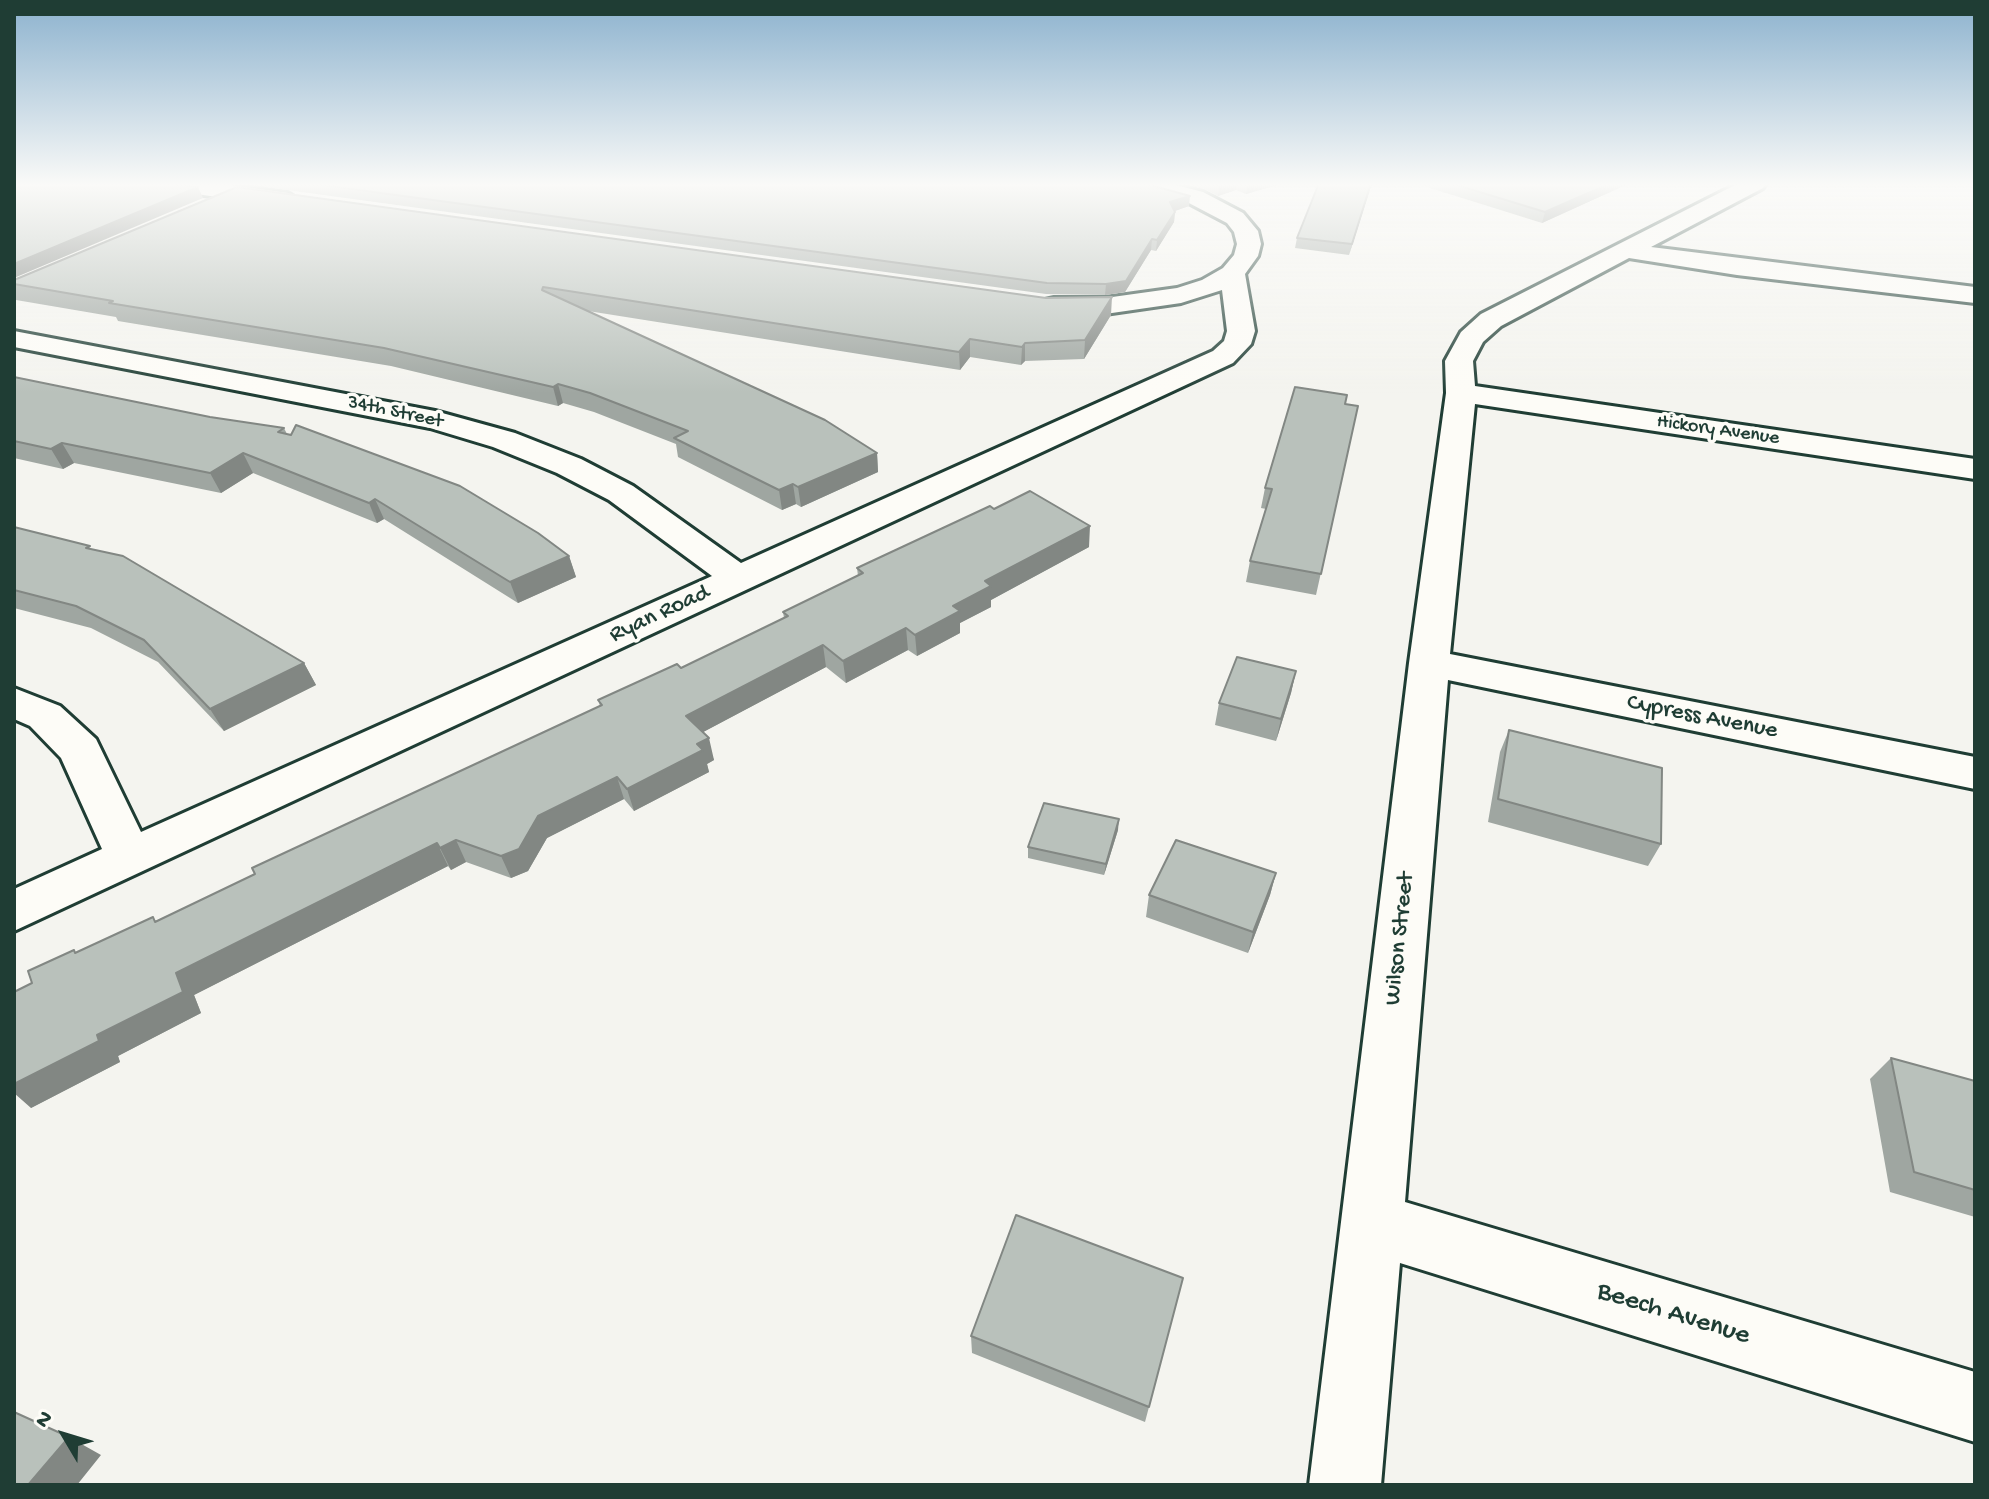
<!DOCTYPE html>
<style>
body{margin:0}
#map{position:relative;width:1989px;height:1499px;overflow:hidden;background:#f4f4ef;font-family:"Gochi Hand",sans-serif}
canvas{display:block}
.frame{position:absolute;inset:0;border:16px solid #1f3d34;pointer-events:none}
.north{position:absolute;left:24px;top:1395px;width:80px;height:80px;-webkit-text-stroke:6px #fdfcf7;paint-order:stroke;rotate:308deg;font-size:22px;font-weight:700;line-height:32px;text-align:center;color:#1f3d34}
.north::after{content:'';display:block;margin:auto;width:28px;height:36px;background:#1f3d34;clip-path:polygon(50% 0,100% 100%,50% 72%,0 100%)}
</style>
<div id="map">
<canvas width="1989" height="1499"></canvas>
<div class="frame"></div>
<div class="north">N</div>
</div>
<script>
const g = document.querySelector('canvas').getContext('2d');
g.lineJoin = 'round';
const toPath = rows => new Path2D(rows.map(r => 'M' + r).join(''));
function trace(path, color, width, dash) { g.strokeStyle = color; g.lineWidth = width; g.lineCap = dash ? 'butt' : 'round'; g.setLineDash(dash || []); g.stroke(path); }
function fill(path, color) { g.fillStyle = color; g.fill(path, 'evenodd'); }
function drawText(font, color, halo, rows, align = 'center') {
  g.font = font + ' "Gochi Hand",sans-serif'; g.lineWidth = 7; g.setLineDash([]); g.textBaseline = 'middle'; g.strokeStyle = halo; g.fillStyle = color; for (const [text, x, y, turn = 0] of rows) {
    g.save(); g.translate(x, y); g.rotate((+turn || 0) * Math.PI / 180); g.textAlign = isNaN(turn) ? turn : align; if (halo) g.strokeText(text, 0, 0); g.fillText(text, 0, 0); g.restore();
  }
}
const minor = toPath([
 [157,183,214,183,288,193,299,200,288,207,168,190,157,183],
 [1132,183,1168,183,1203,192,1243,213,1258,231,1261,244,1258,256,1245,274,1255,331,1251,344,1233,363,14,931,14,889,102,849,61,758,30,726,14,719,14,688,60,706,96,739,141,832,712,576,609,500,557,473,493,447,430,428,14,347,14,331,435,411,515,433,581,459,633,486,741,563,1213,351,1224,341,1227,331,1222,290,1181,303,1105,314,1054,314,1045,312,1041,306,1045,300,1054,298,1105,298,1177,288,1202,280,1223,268,1234,255,1237,244,1234,232,1227,223,1187,202,1135,188,1132,183],
 [1739,183,1766,183,1763,188,1651,247,1975,287,1975,303,1737,275,1629,258,1501,326,1483,342,1473,361,1475,386,1975,459,1975,479,1475,404,1450,654,1975,757,1975,789,1448,680,1405,1202,1975,1372,1975,1442,1400,1263,1381,1485,1309,1485,1409,663,1446,393,1445,361,1461,332,1481,314,1739,183]
]);
trace(minor, '#1f3d34', 6);
fill(minor, '#fdfcf7');
fill(toPath([
 [236,183,1143,183,1189,206,1175,211,1174,222,1156,251,1151,250,1125,292,1105,295,1046,294],
 [1180,183,1284,183,1246,194,1236,190,1218,196,1204,189],
 [1319,183,1372,183,1349,255,1295,248,1297,238],
 [1414,183,1630,183,1542,223],
 [237,187,1111,315,1084,359,1025,361,1021,365,970,357,960,370,588,311,877,453,878,472,801,507,796,504,782,510,678,457,676,444,594,412,563,403,558,406,391,366,118,321,116,317,16,300,14,296,14,280],
 [14,377,210,417,284,428,287,434,569,556,576,577,518,603,384,519,377,523,253,473,221,493,74,463,63,469,14,458],
 [1345,404,1358,406,1316,595,1246,582,1250,561,1266,509,1261,508,1265,488],
 [994,509,1089,547,991,600,991,607,960,623,960,633,917,656,908,650,846,683,826,667,703,732,714,760,707,764,709,772,634,811,624,799,547,838,528,871,511,878,466,862,451,870,448,866,194,995,201,1013,118,1056,120,1062,31,1108,32,983,74,950,76,953,153,917,156,921,255,874,600,706,598,700,681,668,784,618,783,612,858,576,857,568],
 [14,527,93,550,304,663,316,685,224,731,158,662,91,628,14,608],
 [1296,671,1291,693,1276,741,1215,725,1219,703],
 [1509,730,1661,844,1648,866,1488,822,1500,752],
 [1118,830,1104,875,1028,858,1028,847],
 [1276,873,1270,895,1248,953,1146,917,1149,895],
 [1891,1058,1975,1081,1975,1217,1890,1192,1870,1079],
 [1183,1278,1145,1422,972,1353,971,1336]
]), '#9fa6a1');
fill(toPath([
 [1229,183,1237,183,1236,190,1218,196,1219,186],
 [1251,183,1284,183,1246,194,1247,184],
 [1371,183,1372,183,1349,255,1352,244],
 [1611,183,1630,183,1542,223,1545,212],
 [198,187,203,198,14,278,14,264],
 [1190,196,1189,206,1169,213,1170,202],
 [1175,212,1174,222,1156,251,1157,240],
 [1152,239,1151,250,1125,292,1105,295,1106,284],
 [1112,297,1111,315,1084,359,1085,340],
 [970,339,970,357,960,370,959,352],
 [1025,343,1025,361,1021,365,1022,347],
 [558,384,563,403,558,406,553,387],
 [62,443,74,463,63,469,51,449],
 [243,453,253,473,221,493,210,473],
 [877,453,878,472,801,507,798,487],
 [793,484,796,504,782,510,779,490],
 [375,499,384,519,377,523,369,503],
 [1090,526,1089,547,991,600,991,607,960,623,960,633,917,656,915,635,985,581],
 [569,556,576,577,518,603,510,582],
 [906,628,908,650,846,683,843,661],
 [823,645,826,667,692,738,686,716],
 [304,663,316,685,224,731,210,709],
 [1296,671,1291,693,1276,741,1281,719],
 [709,738,714,760,707,764,709,772,634,811,627,789,697,744],
 [617,777,624,799,547,838,528,871,511,878,501,856,538,816],
 [1119,819,1118,830,1104,875,1106,864],
 [456,840,466,862,451,870,440,848],
 [437,843,448,866,194,995,201,1013,118,1056,120,1062,31,1108,14,1093,14,1084,97,1035,176,973],
 [1276,873,1270,895,1248,953,1253,932],
 [69,1437,101,1455,77,1485,28,1485]
]), '#828783');
const building = toPath([
 [14,183,164,183,198,187,14,264,14,183],
 [307,183,1143,183,1190,196,1170,202,1175,212,1157,240,1152,239,1126,281,1106,284,1047,283,307,183],
 [1213,183,1229,183,1219,186,1213,183],
 [1319,183,1371,183,1352,244,1297,238,1319,183],
 [1450,183,1611,183,1545,212,1450,183],
 [237,187,1046,298,1112,297,1085,340,1025,343,1022,347,970,339,959,352,543,287,542,290,825,420,877,453,798,487,793,484,779,490,674,438,688,431,590,393,558,384,553,387,384,348,109,303,113,301,14,284,14,280,237,187],
 [14,377,210,417,284,428,278,432,291,435,296,425,460,486,538,533,569,556,510,582,375,499,369,503,243,453,210,473,62,443,51,449,14,441,14,377],
 [1295,387,1347,395,1345,404,1358,406,1321,574,1250,561,1272,489,1265,488,1295,387],
 [1030,491,1090,526,985,581,991,586,953,606,960,611,915,635,906,628,843,661,823,645,686,716,709,738,697,744,703,750,627,789,617,777,538,816,519,849,501,856,456,840,440,848,437,843,176,973,183,992,97,1035,99,1041,14,1084,14,992,32,983,28,971,74,950,75,953,153,917,155,922,255,874,252,868,602,705,598,700,677,664,681,668,788,616,783,612,863,573,857,568,990,506,994,509,1030,491],
 [14,527,90,546,86,548,123,556,304,663,210,709,144,640,76,606,14,590,14,527],
 [1237,657,1296,671,1281,719,1219,703,1237,657],
 [1509,730,1662,768,1661,844,1498,799,1509,730],
 [1044,803,1119,819,1106,864,1028,847,1044,803],
 [1176,840,1276,873,1253,932,1149,895,1176,840],
 [1891,1058,1975,1081,1975,1190,1914,1172,1891,1058],
 [1016,1215,1183,1278,1149,1407,971,1336,1016,1215],
 [14,1412,69,1437,28,1485,14,1485,14,1412]
]);
fill(building, '#b9c1bb');
trace(building, '#828783', 2);
const sky = g.createLinearGradient(0, 0, 0, 393);
sky.addColorStop(0, '#8cb2ce');
sky.addColorStop(0.47, '#fafaf8');
sky.addColorStop(1, '#fafaf800');
g.fillStyle = sky;
g.fillRect(0, 0, 1989, 393);
drawText('20px', '#1f3d34', '#fdfcf7', [
 ["34th Street",395,413,12],
 ["Hickory Avenue",1718,431,8]
]);
drawText('24px', '#1f3d34', '#fdfcf7', [
 ["Ryan Road",660,615,-25],
 ["Cypress Avenue",1702,718,11],
 ["Wilson Street",1401,939,-84]
]);
drawText('28px', '#1f3d34', '#fdfcf7', [
 ["Beech Avenue",1673,1315,17]
]);
</script>
